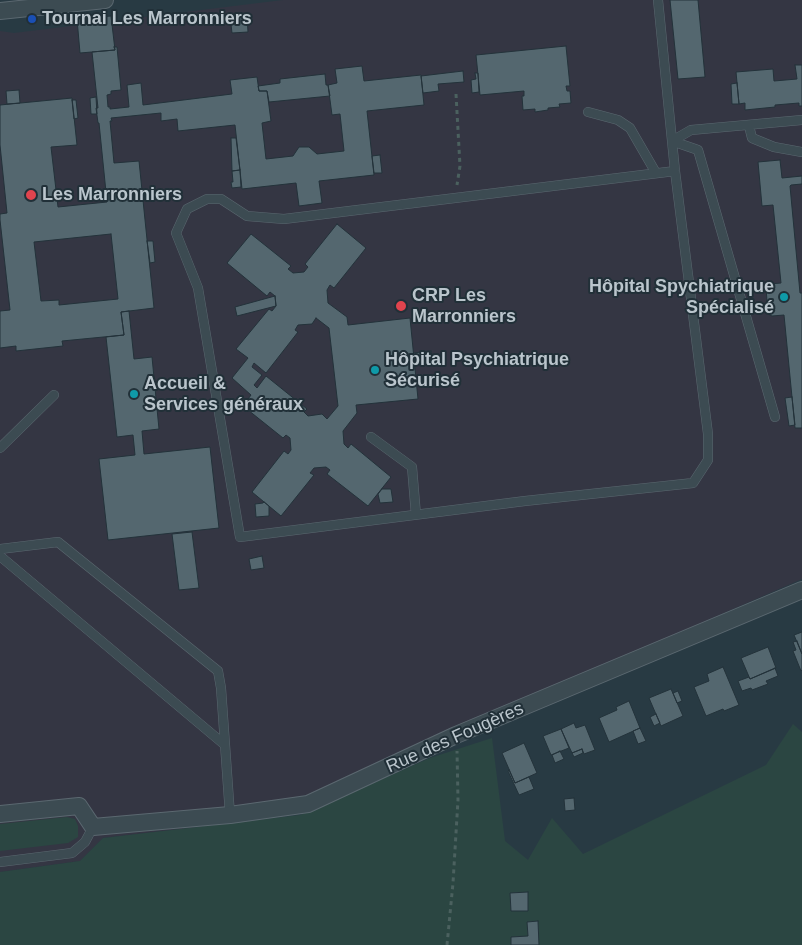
<!DOCTYPE html>
<meta charset="utf-8">
<style>
body{margin:0}
canvas{display:block;background:#283a43}
</style>
<canvas width="802" height="945"></canvas>
<script>
const g = document.querySelector('canvas').getContext('2d');
g.lineJoin = 'round';
function fill(path, color) { g.fillStyle = color; g.fill(path, 'evenodd'); }
const toPath = rows => new Path2D(rows.map(r => 'M' + r).join(''));
function trace(path, color, width, dash) { g.strokeStyle = color; g.lineWidth = width; g.lineCap = dash ? 'butt' : 'round'; g.setLineDash(dash || []); g.stroke(path); }
function drawText(font, color, halo, rows, align = 'center') {
  g.font = font + ' Arial,sans-serif'; g.lineWidth = 4; g.setLineDash([]); g.textBaseline = 'middle'; g.strokeStyle = halo; g.fillStyle = color; for (const [text, x, y, turn = 0] of rows) {
    g.save(); g.translate(x, y); g.rotate((+turn || 0) * Math.PI / 180); g.textAlign = isNaN(turn) ? turn : align; if (halo) g.strokeText(text, 0, 0); g.fillText(text, 0, 0); g.restore();
  }
}
fill(toPath([
 [283,0,802,0,802,579,307,795,269,803,265,819,103,838,80,861,0,872,0,31,14,33]
]), '#343643');
fill(toPath([
 [793,724,802,732,802,945,0,945,0,872,80,861,103,838,300,815,430,758,492,738,505,841,528,860,552,818,583,854,766,765],
 [67,817,75,819,78,826,78,837,68,843,0,851,0,824]
]), '#2b4642');
const building = toPath([
 [670,0,698,0,705,77,678,79,670,0],
 [247,14,248,32,232,33,230,16,247,14],
 [111,16,115,50,80,53,77,19,111,16],
 [566,46,570,86,566,86,567,91,570,91,571,103,559,104,560,107,548,108,548,110,535,112,535,109,523,110,522,96,524,96,524,91,480,95,476,55,566,46],
 [114,47,117,47,121,90,111,91,111,94,107,95,108,107,110,107,110,109,129,107,127,85,141,83,143,105,232,94,230,80,257,77,259,91,267,91,271,121,262,123,266,159,293,156,299,147,309,147,317,154,344,151,340,114,332,115,328,85,337,83,335,69,362,66,364,81,421,75,424,105,367,111,374,175,319,181,322,203,299,206,296,183,242,189,235,125,178,131,177,119,161,121,161,113,111,118,112,121,110,121,114,163,139,161,154,308,121,312,124,335,62,341,63,346,16,351,16,346,0,348,0,311,10,310,0,220,0,214,7,213,0,145,0,105,72,98,77,145,51,147,58,207,107,202,99,123,98,123,96,108,98,108,92,52,115,50,114,47],
 [111,234,118,299,59,305,59,300,41,301,34,242,111,234],
 [795,65,802,65,802,106,799,106,799,103,775,105,775,107,745,110,745,103,739,104,736,72,773,69,774,81,797,79,795,65],
 [463,71,464,82,438,84,439,91,423,93,421,76,463,71],
 [475,73,478,73,479,92,472,93,471,80,476,79,475,73],
 [325,74,326,85,328,85,330,96,269,102,267,91,259,91,258,86,280,83,280,79,325,74],
 [737,83,739,104,732,104,731,84,737,83],
 [19,90,20,103,7,104,6,91,19,90],
 [96,97,97,114,91,114,90,98,96,97],
 [72,100,76,100,78,118,74,119,72,100],
 [231,138,236,138,240,170,232,171,231,138],
 [380,155,382,173,374,173,372,156,380,155],
 [780,160,782,178,802,176,802,184,791,185,790,186,800,293,802,293,802,428,795,428,784,315,772,316,768,314,766,288,769,284,781,283,773,205,762,206,758,162,780,160],
 [240,170,241,187,232,188,231,182,233,182,232,171,240,170],
 [337,224,366,248,334,288,330,285,327,290,328,303,347,317,348,325,410,318,418,399,356,405,357,413,343,431,344,444,348,448,351,444,391,477,368,506,327,474,330,470,326,467,314,468,310,473,314,475,281,516,252,492,284,451,288,454,291,450,290,438,286,435,283,438,243,406,251,395,232,378,248,358,236,349,269,309,272,311,276,306,275,296,270,292,267,296,227,263,251,234,291,266,288,269,293,273,304,272,308,267,305,264,337,224],
 [316,318,329,328,338,406,327,419,322,414,308,416,304,412,307,409,266,376,257,388,254,385,262,375,252,367,254,363,266,373,298,332,295,330,298,325,312,324,316,318],
 [147,241,153,241,155,262,150,263,147,241],
 [275,296,276,306,237,316,235,307,275,296],
 [129,311,134,359,152,357,159,429,142,431,144,454,210,447,219,528,108,540,99,459,135,455,133,435,117,437,106,337,124,335,121,312,129,311],
 [431,351,432,362,415,364,413,353,431,351],
 [792,397,795,425,789,426,785,398,792,397],
 [382,489,391,489,393,502,380,503,378,494,382,489],
 [264,502,269,506,269,516,256,517,255,504,263,503,264,502],
 [192,532,199,588,179,590,172,534,192,532],
 [262,556,264,568,251,570,249,559,262,556],
 [802,632,802,654,794,635,802,632],
 [797,641,802,654,802,670,801,671,793,651,796,650,793,642,797,641],
 [768,647,776,668,750,679,741,658,768,647],
 [723,667,739,705,724,711,723,709,706,716,694,687,709,681,707,674,723,667],
 [775,668,778,676,766,681,768,684,752,690,751,688,742,691,738,681,749,677,750,679,775,668],
 [671,689,683,716,661,726,649,698,671,689],
 [678,691,682,701,677,703,673,693,678,691],
 [629,701,640,728,609,742,599,718,617,710,616,707,629,701],
 [656,714,660,723,654,726,650,717,656,714],
 [574,723,576,728,585,725,595,750,584,754,582,749,572,753,561,729,574,723],
 [640,728,646,741,638,744,633,731,640,728],
 [561,729,569,748,551,755,543,736,561,729],
 [524,743,537,773,515,783,502,753,524,743],
 [582,749,583,753,574,757,572,753,582,749],
 [560,751,564,759,555,763,552,755,560,751],
 [509,770,515,783,529,777,534,789,519,795,508,771,509,770],
 [574,798,575,810,565,811,564,799,574,798],
 [528,892,528,911,511,911,510,893,528,892],
 [538,921,539,945,511,945,511,937,528,936,527,922,538,921]
]);
fill(building, '#54676f');
trace(building, '#23323a', 1);
const service = toPath([
 [658,0,675,171,708,434,708,460,693,483,525,501,240,537,198,288,176,233,187,209,207,199,221,199,247,216,284,219,675,171],
 [588,112,618,120,630,128,656,173],
 [749,126,752,138,774,147,802,152],
 [672,141,698,150,775,417],
 [672,141,691,130,802,120],
 [371,437,412,467,416,515],
 [0,448,54,395],
 [0,549,58,542,218,671,221,688,230,815],
 [0,556,225,745],
 [0,862,72,853,85,842,93,827]
]);
const minor = toPath([
 [0,11,105,0],
 [0,814,79,806,93,827,230,815,308,804,456,735,802,590]
]);
trace(service, '#5b6870', 10);
trace(minor, '#5b6870', 18);
trace(toPath([
 [456,94,460,166,457,185],
 [447,945,453,883,458,800,457,751]
]), '#4b615f', 3, [4, 4]);
trace(service, '#3c4b52', 9);
trace(minor, '#3c4b52', 16);
for (const [x, y, r, color] of [
 [32,19,5,"#1a4fb4"],
 [31,195,6,"#e0444e"],
 [784,297,5,"#0f9aa8"],
 [401,306,6,"#e0444e"],
 [375,370,5,"#0f9aa8"],
 [134,394,5,"#0f9aa8"]
]) { const dot = new Path2D(); dot.arc(x, y, r, 0, 2 * Math.PI); g.fillStyle = color; g.fill(dot); trace(dot, '#213038', 2); }
drawText('bold 18px', '#bac5cc', '#213038', [
 ["Tournai Les Marronniers",42,19],
 ["Les Marronniers",42,195],
 ["Hôpital Spychiatrique",774,287,"right"],
 ["Spécialisé",774,308,"right"],
 ["CRP Les",412,296],
 ["Marronniers",412,317],
 ["Hôpital Psychiatrique",385,360],
 ["Sécurisé",385,381],
 ["Accueil &",144,384],
 ["Services généraux",144,405]
], 'left');
drawText('18px', '#bac5cc', '#213038', [
 ["Rue des Fougères",455,738,-24]
]);
</script>
